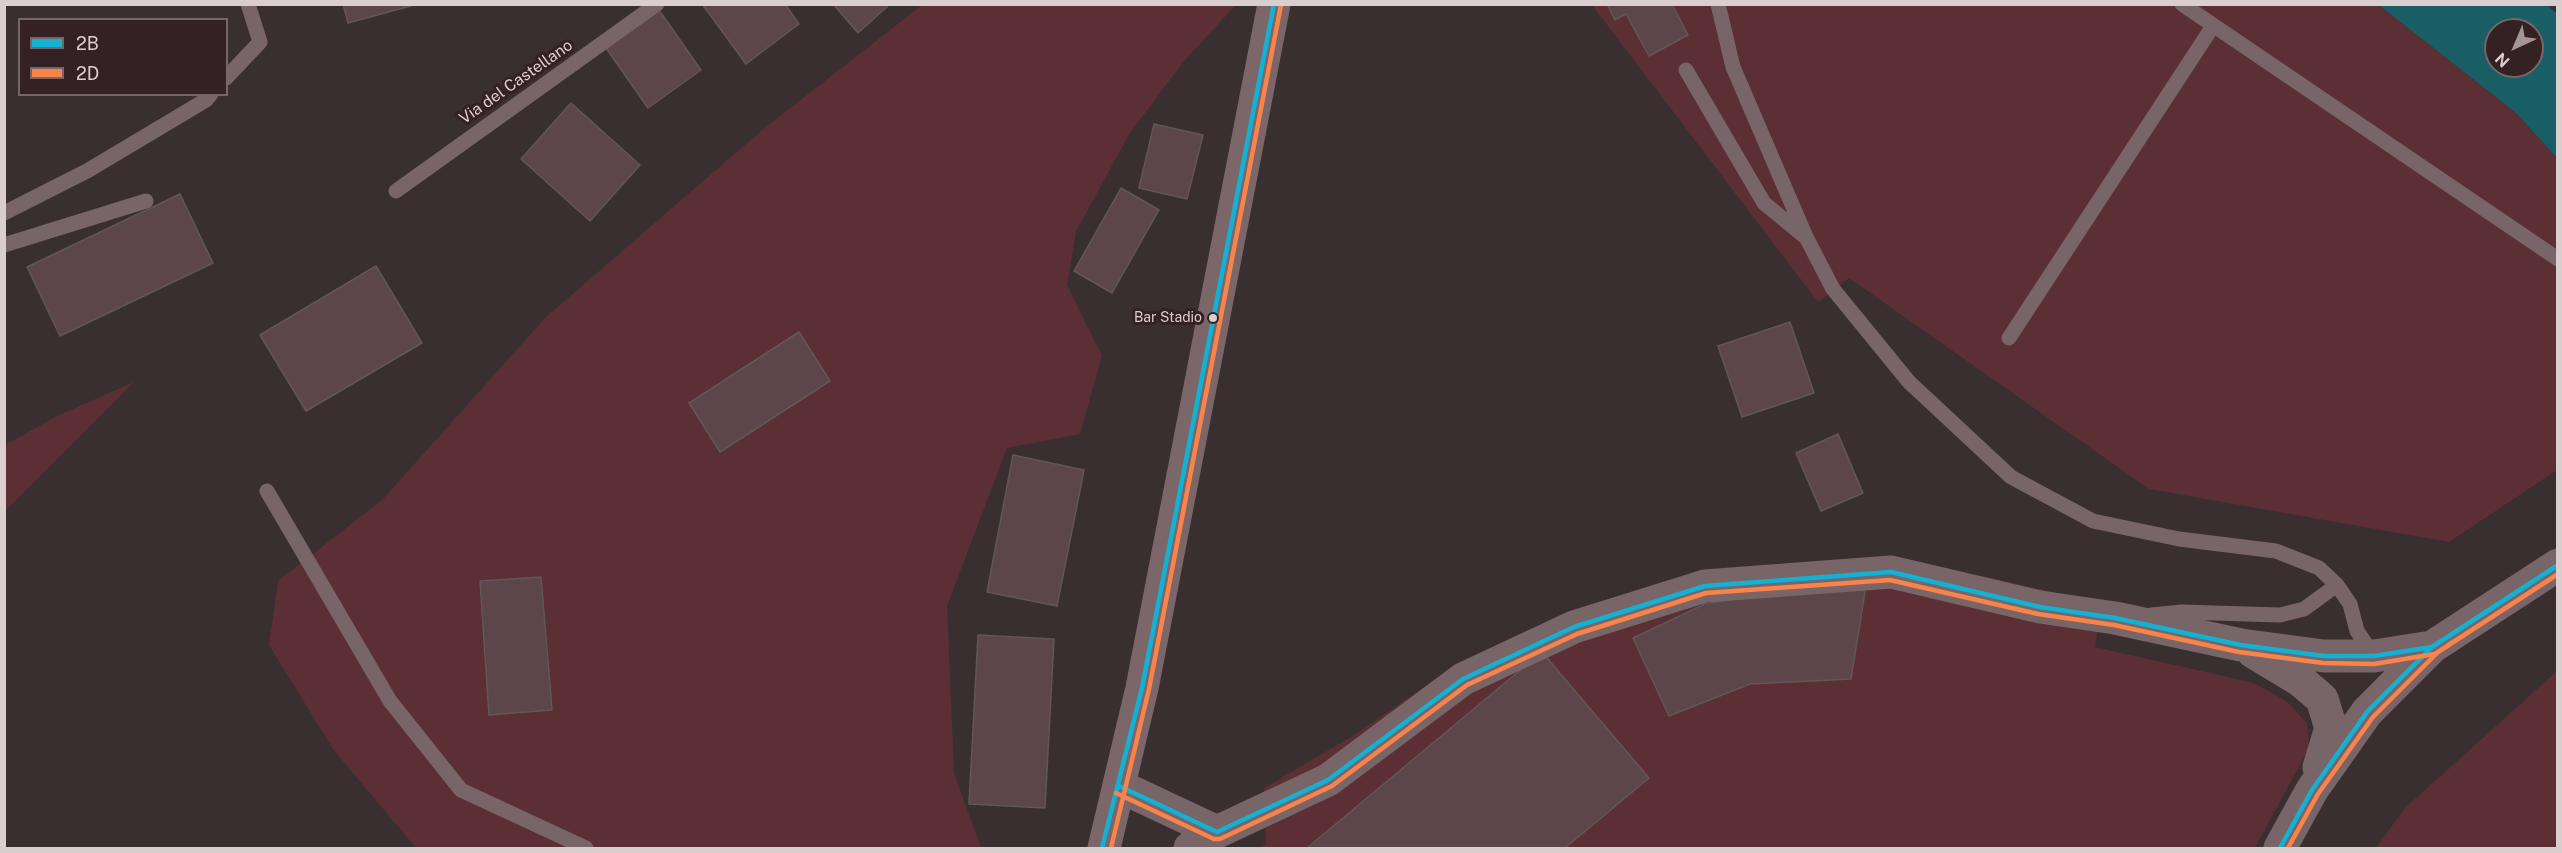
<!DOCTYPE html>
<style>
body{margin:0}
#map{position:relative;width:2562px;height:853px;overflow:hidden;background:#3a2f30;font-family:"Public Sans",sans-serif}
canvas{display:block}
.frame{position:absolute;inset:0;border:6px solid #dbcecf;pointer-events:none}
.legend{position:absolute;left:18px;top:18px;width:210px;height:78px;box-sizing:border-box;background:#342123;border:2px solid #776668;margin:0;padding:8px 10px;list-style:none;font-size:18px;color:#dbcecf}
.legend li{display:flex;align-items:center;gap:12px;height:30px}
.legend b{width:30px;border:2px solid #776668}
.north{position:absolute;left:2484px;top:18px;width:60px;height:60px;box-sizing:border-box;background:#342123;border:2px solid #776668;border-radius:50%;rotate:224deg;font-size:16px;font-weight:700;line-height:24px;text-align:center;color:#dbcecf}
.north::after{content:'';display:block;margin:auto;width:21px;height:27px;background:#a39697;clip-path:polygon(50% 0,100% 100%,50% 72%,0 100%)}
</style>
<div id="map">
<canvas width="2562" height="853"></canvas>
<div class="frame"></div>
<ul class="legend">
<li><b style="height:8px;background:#13b2d5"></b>2B</li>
<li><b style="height:8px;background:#f8844c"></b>2D</li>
</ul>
<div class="north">N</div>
</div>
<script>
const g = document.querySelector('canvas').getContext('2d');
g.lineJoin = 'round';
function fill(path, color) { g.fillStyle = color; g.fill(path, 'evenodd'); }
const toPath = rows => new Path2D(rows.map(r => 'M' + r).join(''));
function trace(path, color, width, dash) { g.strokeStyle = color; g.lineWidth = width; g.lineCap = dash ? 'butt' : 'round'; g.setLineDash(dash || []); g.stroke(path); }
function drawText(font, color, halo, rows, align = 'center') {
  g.font = font + ' "Public Sans",sans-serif'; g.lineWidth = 6; g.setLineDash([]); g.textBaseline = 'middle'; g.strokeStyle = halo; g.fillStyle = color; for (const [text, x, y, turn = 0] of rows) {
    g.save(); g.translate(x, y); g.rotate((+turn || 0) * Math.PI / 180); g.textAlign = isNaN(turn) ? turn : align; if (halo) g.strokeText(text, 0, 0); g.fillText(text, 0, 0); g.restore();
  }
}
fill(toPath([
 [922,5,1236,5,1184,61,1130,133,1076,231,1067,285,1102,356,1080,434,1007,448,947,606,954,773,981,848,416,848,333,749,269,645,278,581,382,500,546,317,761,131],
 [1592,5,2379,5,2516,113,2557,158,2557,470,2449,542,2149,489,1849,278,1818,302],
 [134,382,5,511,5,445,55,417],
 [1892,556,2102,603,2095,647,2254,683,2286,701,2307,723,2309,748,2255,848,1260,848,1266,844,1264,788,1351,737,1458,664],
 [2557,671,2557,848,2376,848,2405,808]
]), '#5b2f34');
fill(toPath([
 [2379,5,2547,5,2557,14,2557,158,2516,113],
 [2496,30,2532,30,2532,66,2496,66]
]), '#1a5e65');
const building = toPath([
 [343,4,418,4,348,23,343,4],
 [702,4,785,4,799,24,746,64,702,4],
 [833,4,890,4,858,33,833,4],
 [1607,4,1672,4,1688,35,1649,56,1626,14,1615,20,1607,4],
 [659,10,701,70,648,108,606,48,659,10],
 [571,103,640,165,590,221,521,159,571,103],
 [1154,124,1203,135,1187,199,1139,188,1154,124],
 [1121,188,1159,210,1112,293,1074,271,1121,188],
 [180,194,213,263,60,336,27,267,180,194],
 [376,266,422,343,306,411,260,335,376,266],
 [1790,322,1814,393,1742,417,1718,346,1790,322],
 [799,332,830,381,720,452,689,403,799,332],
 [1838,434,1863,493,1821,511,1796,453,1838,434],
 [1013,455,1084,470,1057,606,987,592,1013,455],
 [541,577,552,710,489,715,480,581,541,577],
 [1866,586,1851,679,1750,684,1669,716,1633,638,1705,604,1785,590,1866,586],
 [978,635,1054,639,1045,808,969,804,978,635],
 [1542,652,1649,778,1565,848,1307,848,1542,652]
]);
fill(building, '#5c4649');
trace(building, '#605758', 1.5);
trace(toPath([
 [1718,4,1733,67,1806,237,1833,289,1909,382,2011,477,2093,521,2179,539,2276,551,2319,568,2337,585,2350,604,2357,631,2374,656],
 [2182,4,2558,259],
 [1686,70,1764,203,1804,236],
 [226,78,260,42,248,4],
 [396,191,657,4],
 [4,213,87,171,206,100,211,94],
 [4,245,146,201],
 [2009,338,2213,26],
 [267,491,390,701,461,790,586,848],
 [2151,615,2182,612,2280,615,2304,609,2337,585]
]), '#786567', 15);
trace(toPath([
 [2253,652,2301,681,2322,699,2331,728,2319,767],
 [1119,786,1217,832],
 [1190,848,1217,832,1328,780,1463,679,1574,627,1705,586,1891,572,2040,607,2115,618,2241,645,2324,656,2374,656,2432,647],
 [2280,848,2312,790,2367,712,2432,647,2558,565]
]), '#786567', 33);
trace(toPath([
 [1104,848,1142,688,1274,4]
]), '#7b6669', 33);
trace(toPath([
 [1119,786,1217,832,1328,780,1463,679,1574,627,1705,586,1891,572,2040,607,2115,618,2241,645,2324,656,2374,656,2432,647,2558,565],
 [1102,848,1142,688,1274,4],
 [2280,848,2312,790,2367,712,2432,647,2447,637]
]), '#13b2d5', 4.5);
trace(toPath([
 [1116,793,1214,839,1220,839,1332,786,1467,685,1577,634,1706,593,1890,580,2038,614,2114,625,2239,652,2323,663,2374,664,2435,654,2558,574],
 [1111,848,1149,689,1281,5],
 [2288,848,2318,794,2373,717,2437,653,2451,643]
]), '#f8844c', 4.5);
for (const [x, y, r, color] of [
 [1213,318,5,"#dbcecf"]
]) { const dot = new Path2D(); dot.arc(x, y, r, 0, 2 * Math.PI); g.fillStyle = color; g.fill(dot); trace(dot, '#342123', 2); }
drawText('14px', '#dbcecf', '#342123', [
 ["Bar Stadio",1202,318]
], 'right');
drawText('16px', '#dbcecf', '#342123', [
 ["Via del Castellano",516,82,-35]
]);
</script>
